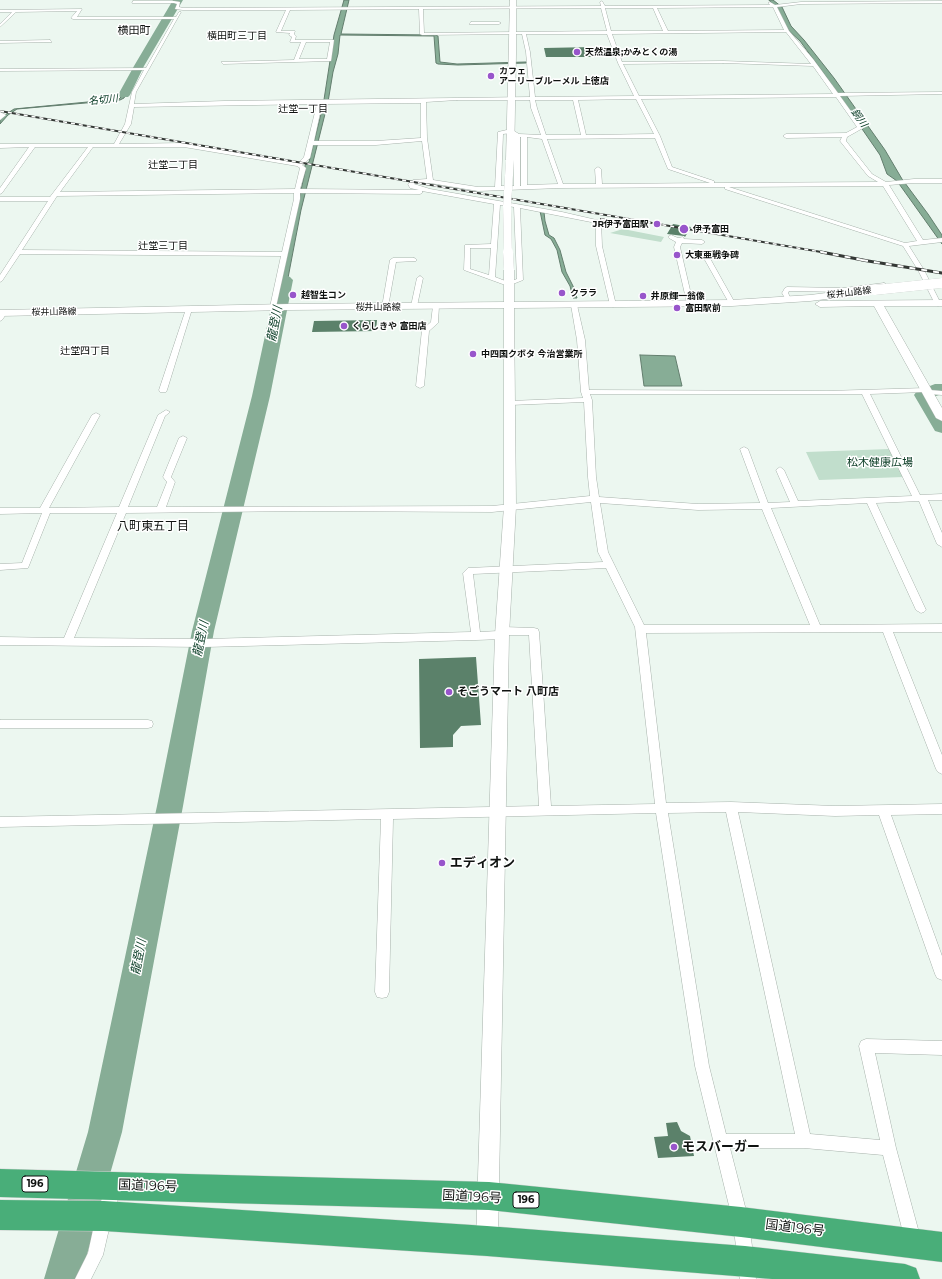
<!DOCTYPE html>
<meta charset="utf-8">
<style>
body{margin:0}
canvas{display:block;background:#ecf7f0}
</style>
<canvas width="942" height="1279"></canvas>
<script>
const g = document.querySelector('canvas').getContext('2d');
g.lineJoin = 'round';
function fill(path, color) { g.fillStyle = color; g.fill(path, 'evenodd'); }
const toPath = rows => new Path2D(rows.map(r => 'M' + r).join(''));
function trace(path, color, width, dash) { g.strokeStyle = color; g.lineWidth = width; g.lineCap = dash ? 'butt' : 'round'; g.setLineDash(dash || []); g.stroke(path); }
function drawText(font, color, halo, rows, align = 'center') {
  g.font = font + ' Montserrat,"Noto Sans JP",sans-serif'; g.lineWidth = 3; g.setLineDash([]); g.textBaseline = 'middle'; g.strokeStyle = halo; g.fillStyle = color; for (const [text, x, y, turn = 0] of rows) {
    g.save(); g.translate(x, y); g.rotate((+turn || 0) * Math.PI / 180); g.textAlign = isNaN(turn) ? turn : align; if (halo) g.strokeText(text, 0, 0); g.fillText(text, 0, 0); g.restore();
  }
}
fill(toPath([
 [623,229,664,237,661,242,610,233],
 [890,449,904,477,819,480,806,452]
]), '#c1decc');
const water = toPath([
 [344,0,349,0,341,34,435,35,438,36,440,62,457,64,526,62,526,63,458,65,438,64,436,63,434,36,340,35,338,54,333,72,328,102,301,210,283,304,276,304,305,172,305,165,309,162,323,106,334,35,344,0],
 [769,0,773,0,782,7,791,26,804,40,834,78,885,150,902,179,928,214,942,235,942,244,897,181,887,174,880,155,827,78,800,41,789,31,778,10,769,0],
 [139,69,124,98,120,100,17,109,8,115,0,124,0,120,2,117,14,109,119,99,121,97,136,70,139,69],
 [540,211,544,212,545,221,549,235,554,238,560,250,566,272,573,286,577,298,573,298,570,286,562,272,557,250,551,239,545,235,540,211],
 [640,355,675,356,682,386,644,386,640,355]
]);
fill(water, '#87ad96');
trace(water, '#637e6e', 1);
fill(toPath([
 [173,0,183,0,144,66,130,95,128,97,120,97,118,95,134,66,173,0],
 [285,275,290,277,293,280,270,396,214,631,183,806,122,1132,80,1279,44,1279,88,1132,157,806,192,631,252,396,277,280,280,277,285,275],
 [935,384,942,384,942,394,933,397,942,412,942,433,935,431,914,395,917,391,935,384]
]), '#87ad96');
fill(toPath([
 [593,47,595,57,546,57,544,48],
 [673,224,691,227,685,237,684,236,667,234],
 [377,320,376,331,312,332,314,321],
 [476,657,481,725,461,726,453,735,453,747,420,748,419,659],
 [677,1122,681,1131,690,1136,694,1156,658,1158,654,1137,668,1136,666,1123]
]), '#5b816a');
const street = toPath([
 [133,1,174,1,180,2,179,7,183,8,601,6,600,2,602,1,605,6,770,5,768,3,770,2,775,5,801,2,942,1,942,3,801,4,777,7,789,31,813,59,838,93,942,92,942,94,840,96,863,128,847,137,846,141,872,174,886,182,914,179,942,179,942,183,914,183,889,185,923,240,942,238,942,242,909,246,924,270,941,304,938,306,935,304,918,270,903,246,725,189,725,187,561,188,478,191,430,183,416,183,414,184,430,189,562,212,601,221,602,246,616,305,613,307,610,305,596,246,596,223,520,208,523,280,508,286,464,270,465,245,491,244,494,204,422,191,422,193,420,194,300,193,300,199,276,307,273,309,270,307,281,256,20,254,2,281,0,282,0,275,48,201,0,201,0,197,50,197,88,147,35,147,2,193,0,194,0,188,29,147,0,148,0,144,114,144,125,124,132,92,144,70,0,71,0,69,146,68,174,19,73,19,71,18,77,11,16,12,0,27,0,24,12,12,0,12,0,10,82,9,77,17,176,17,179,12,181,12,136,92,134,104,224,101,530,97,526,52,522,34,422,35,420,34,419,9,290,10,281,31,295,31,294,34,296,36,295,40,334,40,331,61,223,64,221,62,294,60,301,42,290,42,292,37,289,35,290,33,276,32,286,10,183,10,175,9,177,4,174,3,132,3,133,1],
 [773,7,784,30,668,31,657,8,773,7],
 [601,8,607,31,424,33,423,9,601,8],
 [605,8,653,8,663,31,611,31,605,8],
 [786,32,811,64,723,61,622,62,612,34,786,32],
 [526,34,607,34,618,63,634,96,535,97,530,52,526,34],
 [306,42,330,42,327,59,299,59,306,42],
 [723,63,813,66,833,94,639,96,623,64,723,63],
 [836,97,857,127,846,133,786,134,783,136,786,138,842,137,840,141,868,176,878,182,714,183,714,181,672,167,660,136,641,99,836,97],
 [636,99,654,134,586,135,578,100,636,99],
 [457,100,530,100,531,108,541,135,519,134,511,129,498,132,495,187,478,187,433,180,427,138,426,102,457,100],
 [535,100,573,100,581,135,546,135,537,108,535,100],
 [421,103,421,138,376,141,314,141,322,104,421,103],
 [317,104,304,157,298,163,184,143,119,144,131,124,134,107,317,104],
 [511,133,514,135,514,186,501,186,503,134,511,133],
 [520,137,521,137,521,186,520,186,520,137],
 [527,137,542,139,558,184,527,185,527,137],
 [655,138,668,169,710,183,602,184,601,169,598,167,595,169,596,184,563,184,547,139,655,138],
 [422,141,427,179,413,180,408,184,410,188,419,190,300,189,306,168,302,165,310,158,313,145,376,145,422,141],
 [93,147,184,147,297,166,300,168,295,189,60,192,93,147],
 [883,186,917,241,905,243,729,187,883,186],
 [294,193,294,199,282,252,22,250,57,196,294,193],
 [500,205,514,207,517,279,508,282,495,277,500,205],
 [470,248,491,248,489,275,470,269,470,248],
 [471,22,499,22,501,23,499,24,469,24,471,22],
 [50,40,52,42,0,43,0,41,50,40],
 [0,112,6,115,0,120,0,112],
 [671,235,678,238,683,237,684,239,702,240,705,242,702,244,682,243,680,247,693,303,692,304,687,303,674,247,676,242,669,238,668,237,671,235],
 [704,251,707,253,735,303,734,304,729,303,701,253,704,251],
 [414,258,416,259,416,261,396,262,388,307,383,308,382,307,390,260,393,258,414,258],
 [420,276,423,278,417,306,414,308,411,306,417,278,420,276],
 [884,283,886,284,886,286,844,292,789,291,788,293,791,299,788,301,786,300,782,293,785,288,787,287,844,288,884,283],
 [574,303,577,305,585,340,589,390,827,391,926,388,930,390,942,391,942,395,928,394,924,392,870,394,920,495,942,494,942,500,928,500,942,533,942,547,937,544,919,501,876,503,926,610,924,612,921,613,916,610,867,503,771,508,820,625,942,624,942,632,893,632,942,755,942,774,938,772,936,769,883,632,646,633,666,803,731,802,835,806,942,804,942,814,891,815,942,956,942,980,937,978,935,974,879,815,835,816,738,812,810,1134,880,1140,859,1046,861,1041,866,1039,942,1041,942,1055,875,1053,896,1148,921,1240,919,1246,913,1248,907,1246,905,1240,883,1155,804,1148,730,1148,749,1222,756,1279,740,1279,733,1222,695,1066,656,813,393,819,389,992,387,997,382,998,377,997,375,992,381,819,0,827,0,817,539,806,529,635,507,635,506,638,502,639,476,640,205,647,0,645,0,637,64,638,117,513,50,513,28,568,0,570,0,564,22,563,42,513,0,514,0,508,40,508,92,415,96,413,100,415,49,508,119,507,158,415,166,410,170,412,165,416,128,507,157,507,167,482,163,477,179,438,183,436,187,438,171,477,175,482,166,507,492,506,590,496,588,477,584,402,510,405,506,403,510,401,583,398,581,392,577,340,571,305,574,303],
 [590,394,862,394,912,496,798,501,784,470,780,467,776,470,790,502,768,503,748,449,744,447,740,449,760,503,698,504,599,497,596,477,592,400,590,394],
 [591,502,598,552,603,562,468,568,463,573,471,632,205,639,74,638,126,513,302,511,492,512,591,502],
 [600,503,698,510,762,509,810,625,644,625,608,552,600,503],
 [606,568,635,627,655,804,551,806,539,632,538,629,534,628,503,627,499,628,498,631,480,632,473,574,606,568],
 [726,812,795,1134,726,1134,709,1066,668,813,726,812],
 [436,304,439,306,438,323,429,331,424,386,420,388,416,386,422,330,431,322,433,306,436,304],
 [189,307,192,309,167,390,166,392,160,392,159,390,186,309,189,307],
 [4,311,7,313,2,320,0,321,0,314,4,311],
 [0,720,148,720,152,721,153,724,152,727,148,728,0,728,0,720],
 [114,1179,119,1182,122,1187,112,1216,103,1255,91,1279,75,1279,88,1253,96,1216,106,1187,109,1182,114,1179]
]);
const secondary = toPath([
 [510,0,516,0,516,54,514,160,510,162,506,160,510,0],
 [509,267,514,270,514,302,732,300,810,295,875,287,880,290,875,293,810,301,732,306,514,308,516,506,509,635,498,1241,495,1249,487,1252,479,1249,476,1241,495,635,504,506,504,308,288,310,0,316,0,310,288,304,504,302,504,270,509,267],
 [942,300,942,306,884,306,942,408,942,421,936,418,874,306,820,307,815,304,820,301,942,300]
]);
const highway = toPath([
 [0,1169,489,1182,741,1207,942,1232,942,1262,741,1237,489,1210,0,1197,0,1169],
 [0,1200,104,1201,487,1226,745,1246,905,1264,916,1268,920,1279,772,1279,487,1256,104,1231,0,1230,0,1200]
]);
trace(street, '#a7b2ab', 1);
trace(secondary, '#a7b2ab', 1);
trace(highway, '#d4d4d4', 1);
fill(street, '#fff');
fill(secondary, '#fff');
fill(highway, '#49ae79');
const railFar1 = toPath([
 [0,111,827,253],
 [601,219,636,227]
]);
const rail = toPath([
 [821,252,868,261],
 [862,260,942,273]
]);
trace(railFar1, '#343835', 2);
trace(rail, '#343835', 3);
trace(railFar1, '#fff', 1.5, [4]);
trace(rail, '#fff', 2, [6]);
const secondaryBridgeFar1 = toPath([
 [508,253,507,206,510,160]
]);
const secondaryBridge = toPath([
 [508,252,509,270],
 [875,290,942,283]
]);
trace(secondaryBridgeFar1, '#a7b2ab', 8, []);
trace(secondaryBridge, '#a7b2ab', 10, []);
trace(secondaryBridgeFar1, '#fff', 8);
trace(secondaryBridge, '#fff', 10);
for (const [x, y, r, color] of [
 [577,52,4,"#9855cb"],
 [491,76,4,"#9855cb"],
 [657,224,4,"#9855cb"],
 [684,229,5,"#9855cb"],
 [677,255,4,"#9855cb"],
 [562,293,4,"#9855cb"],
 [293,295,4,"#9855cb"],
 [643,296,4,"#9855cb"],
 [677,308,4,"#9855cb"],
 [344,326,4,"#9855cb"],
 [473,354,4,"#9855cb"],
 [449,692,4,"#9855cb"],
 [442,863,4,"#9855cb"],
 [674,1147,4,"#9855cb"]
]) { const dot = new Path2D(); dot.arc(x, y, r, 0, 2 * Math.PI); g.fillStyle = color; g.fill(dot); trace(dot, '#fff', 1.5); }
drawText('bold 9px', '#0f1210', '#fff', [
 ["天然温泉;かみとくの湯",585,52],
 ["カフェ",499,71],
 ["アーリーブルーメル 上徳店",499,81],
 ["JR伊予富田駅",649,224,"right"],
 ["伊予富田",693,229],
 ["大東亜戦争碑",685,255],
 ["クララ",570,293],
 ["越智生コン",301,295],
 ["井原輝一翁像",651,296],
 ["富田駅前",685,308],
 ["くらしきや 富田店",352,326],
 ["中四国クボタ 今治営業所",481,354]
], 'left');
drawText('9px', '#0f1210', '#fff', [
 ["桜井山路線",849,293,-7],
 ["桜井山路線",378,307],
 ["桜井山路線",54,312,-1]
]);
drawText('10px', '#0f1210', '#fff', [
 ["横田町三丁目",237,36],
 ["辻堂一丁目",303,109],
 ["辻堂二丁目",173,165],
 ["辻堂三丁目",163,246],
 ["辻堂四丁目",85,351]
]);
drawText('italic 10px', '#053922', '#fff', [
 ["名切川",103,100,-6],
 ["銅川",859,118,54]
]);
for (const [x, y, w] of [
 [35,1184,26],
 [526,1200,26]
]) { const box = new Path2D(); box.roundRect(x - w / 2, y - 8, w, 16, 3); g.fillStyle = '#fff'; g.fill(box); trace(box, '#0f1210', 1); }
drawText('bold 10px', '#0f1210', null, [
 ["196",35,1184],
 ["196",526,1200]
]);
drawText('11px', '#0f1210', '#fff', [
 ["横田町",134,31]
]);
drawText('11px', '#0b3d25', '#fff', [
 ["松木健康広場",880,463]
]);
drawText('bold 11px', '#0f1210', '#fff', [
 ["そごうマート 八町店",457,692]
], 'left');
drawText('italic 12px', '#053922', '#fff', [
 ["龍登川",275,324,-79],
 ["龍登川",201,639,-78],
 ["龍登川",139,957,-79]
]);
drawText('12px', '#0f1210', '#fff', [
 ["八町東五丁目",153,526]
]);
drawText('bold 13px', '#0f1210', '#fff', [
 ["エディオン",450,863],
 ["モスバーガー",682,1147]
], 'left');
drawText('13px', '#0f1210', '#fff', [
 ["国道196号",148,1186,2],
 ["国道196号",472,1197,3],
 ["国道196号",795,1228,7]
]);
</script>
